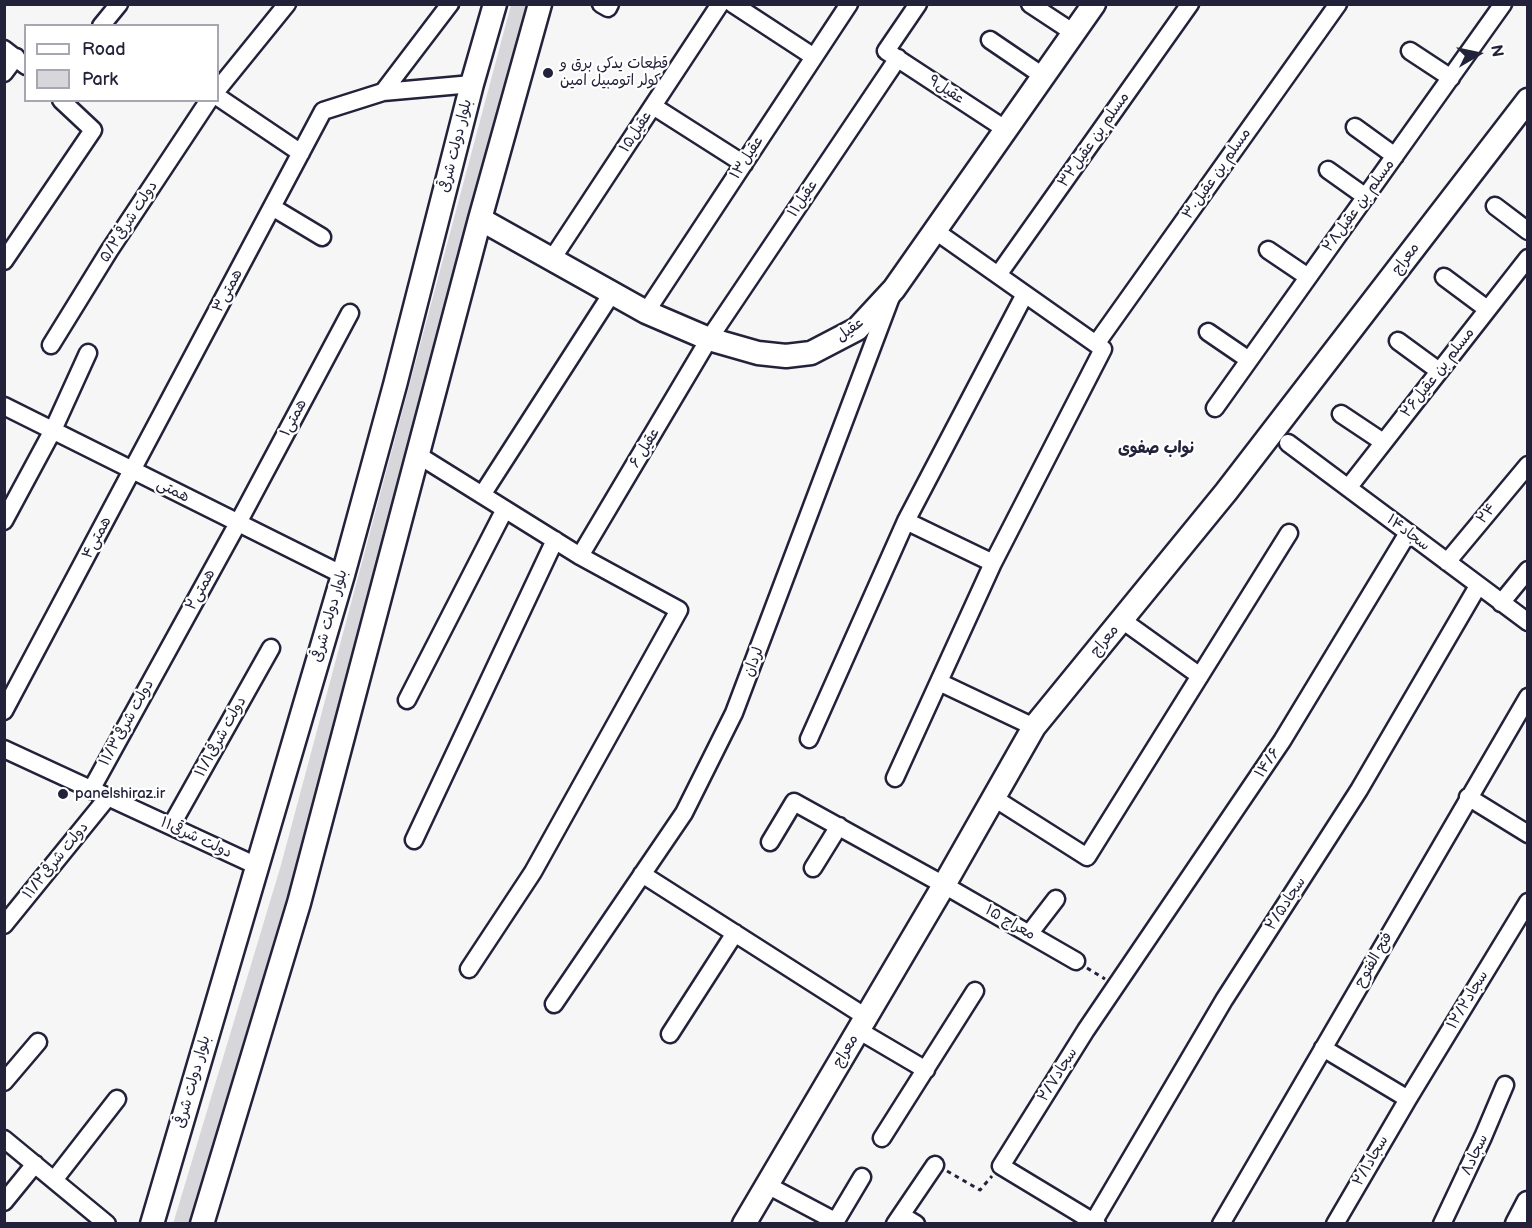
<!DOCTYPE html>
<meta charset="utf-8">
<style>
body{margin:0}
#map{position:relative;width:1532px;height:1228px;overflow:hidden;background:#f6f6f7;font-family:"Balsamiq Sans",sans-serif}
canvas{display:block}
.frame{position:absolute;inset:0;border:6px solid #22223b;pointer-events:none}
.legend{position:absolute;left:24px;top:24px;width:195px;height:78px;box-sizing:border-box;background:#fff;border:2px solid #a7a7b1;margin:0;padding:8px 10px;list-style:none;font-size:18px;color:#22223b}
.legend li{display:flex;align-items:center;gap:12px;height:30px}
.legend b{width:30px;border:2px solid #a7a7b1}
.north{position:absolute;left:1448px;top:24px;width:60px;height:60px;-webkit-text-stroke:4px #fff;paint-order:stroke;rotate:81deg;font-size:16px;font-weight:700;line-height:24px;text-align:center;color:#22223b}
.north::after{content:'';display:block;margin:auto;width:21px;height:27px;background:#22223b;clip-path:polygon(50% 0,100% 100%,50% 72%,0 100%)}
</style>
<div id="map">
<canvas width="1532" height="1228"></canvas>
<div class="frame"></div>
<ul class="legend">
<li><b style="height:8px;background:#fff"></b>Road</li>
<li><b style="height:16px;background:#d7d7db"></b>Park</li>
</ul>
<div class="north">N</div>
</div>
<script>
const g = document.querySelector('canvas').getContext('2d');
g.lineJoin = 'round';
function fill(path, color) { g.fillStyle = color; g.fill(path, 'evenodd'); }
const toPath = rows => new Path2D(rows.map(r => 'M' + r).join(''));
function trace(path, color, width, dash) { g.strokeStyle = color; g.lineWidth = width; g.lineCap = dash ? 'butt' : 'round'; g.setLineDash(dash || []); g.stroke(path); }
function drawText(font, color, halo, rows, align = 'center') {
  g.font = font + ' "Balsamiq Sans","Playpen Sans Arabic",sans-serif'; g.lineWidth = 4.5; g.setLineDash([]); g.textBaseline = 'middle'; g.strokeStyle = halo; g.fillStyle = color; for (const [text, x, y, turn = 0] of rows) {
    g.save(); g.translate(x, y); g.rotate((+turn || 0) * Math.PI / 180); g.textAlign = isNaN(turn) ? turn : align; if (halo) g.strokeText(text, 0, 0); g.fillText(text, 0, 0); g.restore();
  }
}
fill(toPath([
 [511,5,526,5,297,863,189,1223,173,1224,281,865]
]), '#d7d7db');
const street = toPath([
 [601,4,608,8,610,4],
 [733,4,814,57],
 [918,4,886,51,1005,129],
 [1030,4,1074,33],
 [101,26,119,4],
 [990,40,1043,76],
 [4,49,26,66],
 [1410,51,1451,78],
 [4,73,16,57],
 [218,89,287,4],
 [383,92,450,4],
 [218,97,301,153],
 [653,106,744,164],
 [1355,127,1395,156],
 [1328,170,1366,197],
 [1495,206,1528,231],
 [272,207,322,237],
 [1268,250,1308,277],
 [552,259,720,4],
 [4,261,93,130,61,100],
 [998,275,1190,4],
 [1444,277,1487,309],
 [646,312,849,4],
 [1208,332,1249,360],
 [1398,341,1439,371],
 [1096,344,1338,4],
 [51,345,109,251,209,100],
 [4,406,343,575],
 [1215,408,1503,4],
 [1341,414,1383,442],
 [1288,443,1528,622],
 [418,455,580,556,679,610,533,872,469,969],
 [1348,488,1528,258],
 [482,495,612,293],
 [4,521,53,430,88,353],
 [906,521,993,563],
 [580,556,709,339,898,58],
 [1447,562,1528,465],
 [1501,603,1528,570],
 [1122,620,1200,676],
 [939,682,1034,727],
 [407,700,505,509],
 [4,711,323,111,383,92,472,84],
 [809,739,906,521,1025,294],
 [4,749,257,866],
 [895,778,993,563,1103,349,934,230],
 [91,790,238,523,350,313],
 [1468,797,1528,834],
 [994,798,1087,857,1289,533],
 [171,826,271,648],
 [414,840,555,540],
 [770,842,794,802,944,885,1076,961],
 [813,868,839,826],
 [642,874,866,1017],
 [4,925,108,797],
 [1029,934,1056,899],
 [554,1004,684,813,734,713,891,297],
 [858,1030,926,1070],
 [670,1034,735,933],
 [1323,1048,1408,1099],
 [4,1082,38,1042],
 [882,1138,975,991],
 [4,1139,107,1224],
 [54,1180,117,1099],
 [767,1185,835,1221],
 [4,1202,35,1164],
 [901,1215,916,1224],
 [1094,1221,1224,1000,1359,790,1478,586],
 [834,1224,862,1177],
 [895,1224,935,1165],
 [1097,1224,1001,1166,1086,1030,1282,741,1408,533],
 [1221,1224,1528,697],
 [1335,1224,1408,1099,1528,902],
 [1442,1224,1483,1137,1505,1085]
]);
const secondary = toPath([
 [480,219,646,312,709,339,758,353,786,356,811,353,857,329,894,289,1094,4],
 [152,1224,343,575,395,385,472,84,495,4],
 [202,1224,299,903,480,219,540,4],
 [744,1224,944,885,1034,727,1226,492,1528,100],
 [1517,1224,1528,1203]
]);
trace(street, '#22223b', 21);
trace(secondary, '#22223b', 27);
trace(toPath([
 [1087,968,1105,979],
 [947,1171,980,1190,992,1176]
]), '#22223b', 3, [4.5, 4.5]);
trace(street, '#fff', 16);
trace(secondary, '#fff', 22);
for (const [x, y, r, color] of [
 [548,73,6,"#22223b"],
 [63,794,6,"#22223b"]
]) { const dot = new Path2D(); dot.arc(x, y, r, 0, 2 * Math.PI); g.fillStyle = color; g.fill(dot); trace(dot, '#fff', 2); }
drawText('15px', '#22223b', '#fff', [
 ["قطعات یدکی برق و",560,64],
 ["کولر اتومبیل امین",560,81],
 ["panelshiraz.ir",75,794]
], 'left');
drawText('15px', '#22223b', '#fff', [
 ["عقیل۹",946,90,33],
 ["عقیل۱۵",636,132,-57],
 ["مسلم بن عقیل۳۲",1094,140,-55],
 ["بلوار دولت شرقی",456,146,-76],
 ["عقیل۱۳",747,158,-57],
 ["مسلم بن عقیل۳۰",1217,174,-55],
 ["عقیل۱۱",803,199,-56],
 ["مسلم بن عقیل۲۸",1359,206,-54],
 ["۵/۲دولت شرقی",129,222,-57],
 ["معراج",1406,259,-53],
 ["۳همتی",228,291,-62],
 ["عقیل",850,330,-36],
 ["مسلم بن عقیل۲۶",1438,373,-52],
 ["۱همتی",294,418,-62],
 ["عقیل ۶",645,448,-59],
 ["همتی",173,491,27],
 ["۲۴",1487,514,-50],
 ["۱۴سجاد",1408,533,37],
 ["۴همتی",97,538,-62],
 ["۲همتی",201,590,-61],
 ["بلوار دولت شرقی",330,616,-74],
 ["معراج",1105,641,-51],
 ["لردان",754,662,-69],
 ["۱۱/۳دولت شرقی",127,723,-61],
 ["۱۱/۱دولت شرقی",221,737,-61],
 ["۱۴/۶",1268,763,-56],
 ["۱۱دولت شرقی",196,838,25],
 ["۱۱/۲دولت شرقی",56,861,-51],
 ["۲/۵سجاد",1286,904,-57],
 ["معراج ۱۵",1010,923,30],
 ["فتح الفتوح",1374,960,-60],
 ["۱۲/۲سجاد",1468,1000,-59],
 ["معراج",846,1051,-59],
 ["سجاد۲/۷",1058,1075,-58],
 ["بلوار دولت شرقی",193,1082,-74],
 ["۸سجاد",1475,1155,-65],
 ["۲/۱سجاد",1371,1161,-60]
]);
drawText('bold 16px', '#22223b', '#fff', [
 ["نواب صفوی",1156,449]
]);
</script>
